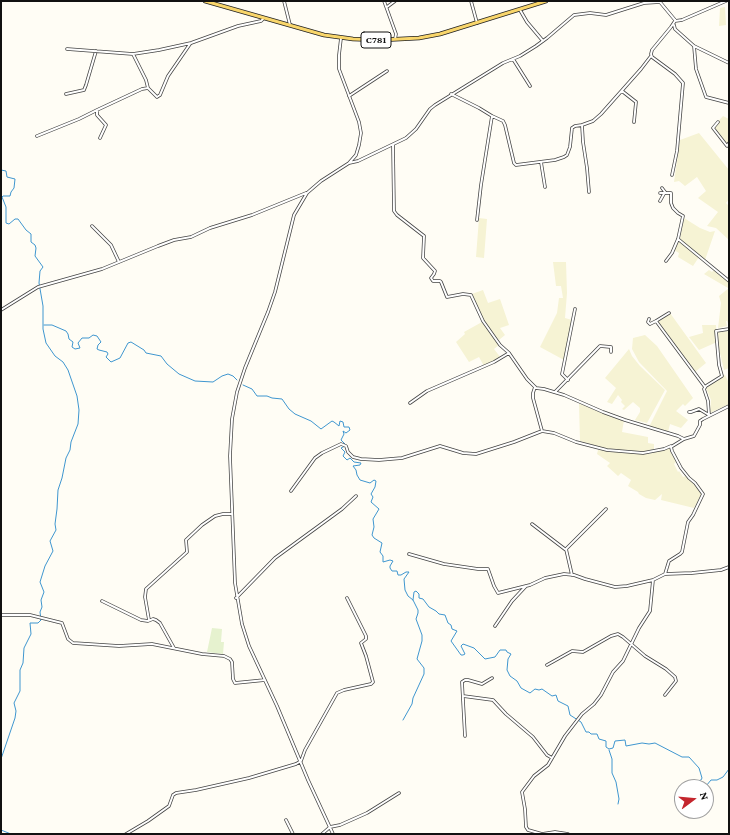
<!DOCTYPE html>
<style>
body{margin:0}
#map{position:relative;width:730px;height:835px;overflow:hidden;background:#fffdf5;font-family:"Crimson Pro",serif}
canvas{display:block}
.frame{position:absolute;inset:0;border:2px solid #111;pointer-events:none}
.north{position:absolute;left:674px;top:779px;width:40px;height:40px;box-sizing:border-box;background:#fff;border:1px solid #a0a0a0;border-radius:50%;rotate:74deg;font-size:11px;font-weight:700;line-height:16px;text-align:center;color:#111}
.north::after{content:'';display:block;margin:auto;width:14px;height:18px;background:#c4262e;clip-path:polygon(50% 0,100% 100%,50% 72%,0 100%)}
</style>
<div id="map">
<canvas width="730" height="835"></canvas>
<div class="frame"></div>
<div class="north">N</div>
</div>
<script>
const g = document.querySelector('canvas').getContext('2d');
g.lineJoin = 'round';
function fill(path, color) { g.fillStyle = color; g.fill(path, 'evenodd'); }
const toPath = rows => new Path2D(rows.map(r => 'M' + r).join(''));
function trace(path, color, width, dash) { g.strokeStyle = color; g.lineWidth = width; g.lineCap = dash ? 'butt' : 'round'; g.setLineDash(dash || []); g.stroke(path); }
function drawText(font, color, halo, rows, align = 'center') {
  g.font = font + ' "Crimson Pro",serif'; g.lineWidth = 4; g.setLineDash([]); g.textBaseline = 'middle'; g.strokeStyle = halo; g.fillStyle = color; for (const [text, x, y, turn = 0] of rows) {
    g.save(); g.translate(x, y); g.rotate((+turn || 0) * Math.PI / 180); g.textAlign = isNaN(turn) ? turn : align; if (halo) g.strokeText(text, 0, 0); g.fillText(text, 0, 0); g.restore();
  }
}
fill(toPath([
 [725,7,726,25,719,26,720,8],
 [723,116,729,119,729,146,713,127],
 [699,133,729,170,729,199,726,203,729,206,729,240,716,228,707,226,718,212,698,198,706,191,697,177,685,186,679,181,674,182,680,140],
 [479,218,487,219,484,258,476,257],
 [684,218,700,228,710,232,715,231,705,260,680,239],
 [679,241,699,257,693,266,678,257,679,253,674,250],
 [553,262,566,262,567,293,565,318,572,320,564,360,540,347,557,313,559,298,563,298,561,286,556,286],
 [709,270,712,272,714,270,729,282,729,286,728,288,704,274],
 [729,288,729,326,727,321,726,321,727,326,718,328,721,303,719,296],
 [483,290,488,303,500,299,509,325,500,328,505,335,499,340,484,321,472,294],
 [670,313,706,363,695,372,657,322],
 [482,322,499,345,494,349,501,358,484,366,479,357,469,362,456,342,465,334,464,332],
 [702,325,716,325,717,342,699,350,689,337,703,333],
 [729,331,729,368,724,370,719,349,718,332],
 [645,335,657,346,693,398,685,406,683,404,676,411,688,420,681,428,670,424,668,432,649,427,667,391,639,362,632,349,633,338],
 [629,349,632,356,640,366,665,390,647,423,635,420,640,412,640,408,633,402,624,410,622,409,625,406,621,402,622,400,618,395,612,404,607,402,616,388,605,378],
 [725,375,729,383,729,404,710,413,711,400,706,388],
 [579,404,587,405,594,410,624,420,622,432,648,437,648,443,654,444,654,449,645,452,619,450,602,448,580,441],
 [670,447,670,450,676,462,674,464,678,472,679,471,683,477,686,476,693,482,701,493,701,496,694,508,661,500,662,494,655,500,646,498,639,494,638,492,628,486,631,480,621,473,618,476,607,466,610,463,597,454,598,450,617,452,649,454]
]), '#f6f3d4');
fill(toPath([
 [212,628,222,629,221,642,224,642,223,654,207,652]
]), '#e6f2cf');
trace(toPath([
 [1,170,6,171,7,177,15,179,14,188,11,192,10,196,3,196,2,197,6,207,6,223,9,224,15,219,18,219,26,230,31,234,31,242,35,245,36,248,35,256,43,267,40,271,39,283,43,306,43,329,46,343,55,356,63,362,68,370,77,396,79,410,78,424,71,442,70,450,66,458,62,478,58,490,57,509,55,524,56,530,50,541,53,551,45,566,40,582,44,592,41,600,42,607,40,612,41,620,38,623,30,623,31,634,24,648,23,663,20,670,20,691,14,703,16,711,15,718,1,759],
 [44,325,52,325,66,331,68,334,69,339,73,342,72,347,75,349,80,348,78,343,82,338,89,338,93,335,97,336,101,342,98,345,97,349,99,350,107,352,108,354,106,357,111,362,120,358,128,343,131,342,144,350,146,353,161,356,167,364,179,374,195,381,213,382,222,376,228,374,233,376,237,380],
 [243,385,252,389,257,396,267,396,272,398,282,399,289,409,295,414,311,421,321,429,332,421,334,422,339,426,340,421,343,422,344,427,349,427,350,430,346,433,343,431,344,434,341,440,345,444,345,446,341,448,345,452,343,456,347,460,350,458,354,462,361,463,360,465,353,466,356,470,357,475,360,480,370,483,374,480,376,481,375,487,371,494,373,497,371,502,379,509,373,519,374,527,372,535,374,538,382,543,380,552,383,556,383,562,390,560,393,561,390,566,390,568,392,571,397,571,398,575,401,575,406,572,409,572,404,579,405,590,408,596,413,600,418,610,418,613,416,619,422,635,422,641,417,659,424,668,424,674,413,698,412,704,403,720],
 [413,600,414,592,416,591,419,594,419,598,423,599,429,607,436,611,439,614,445,615,448,623,451,625,452,629,457,631,451,641,461,655,463,655,465,654,461,646,463,644,474,648,485,659,495,657,500,650,506,650,507,652,511,654,508,659,507,670,510,676,517,681,521,688,530,693,535,689,539,690,542,689,552,696,556,695,558,701,568,706,570,715,581,722,586,732,589,732,591,734,597,734,599,739,606,741,606,747,609,749,613,748,615,741,625,740,626,746,642,743,649,744,655,743,682,757,689,757,699,768,702,778,701,780,696,782,695,784,696,786,699,787,706,786,711,780,717,780,723,777,729,769],
 [609,750,612,759,612,773,616,782,619,799,618,804],
 [1,830,11,834]
]), '#3f96cf', 1);
const street = toPath([
 [284,1,290,25],
 [384,1,396,34,395,39],
 [471,1,477,23],
 [660,2,675,20],
 [387,7,395,1],
 [520,10,527,22,543,41],
 [675,21,682,20,726,1],
 [674,25,675,29,694,46,696,69,706,97,729,103],
 [694,46,729,63],
 [67,49,133,54,159,50,191,43,238,26,261,21,263,19],
 [133,54,146,80,148,88,157,97,160,95,168,76,190,44],
 [513,59,530,86],
 [622,91,636,102,634,122],
 [66,94,84,90,86,85,96,51],
 [451,94,479,108,492,116,481,185,477,220],
 [349,96,387,71],
 [492,116,503,121,505,125,514,163,516,165,555,160,564,157,567,155,570,147,572,128,575,126,582,125],
 [718,122,713,128,727,146,729,143],
 [37,136,79,119,97,110],
 [100,138,106,125,97,115,97,110,142,89,148,88],
 [393,145,394,211,397,215,424,236,423,258,435,271,434,274,431,278,433,281,440,281,441,282,447,297,463,294,471,295,483,321,500,345,509,353],
 [541,162,545,187],
 [349,163,358,161,406,138,416,129,430,109,435,105,503,63,520,56,536,46,547,38,574,15,590,13,606,15,644,3,660,2],
 [672,175,677,151,683,83,675,74,652,57,651,54,652,50,671,27,675,21],
 [662,188,665,192],
 [589,192,587,168,583,142,582,125,593,121,601,114,641,69,651,56],
 [660,193,671,193,671,203,673,208,678,213,683,216,678,239,672,253,666,261],
 [660,201,665,192],
 [92,226,111,245,119,262],
 [678,239,729,281],
 [1,310,38,287,102,269,158,246,174,240,191,237,210,228,252,215,306,193],
 [669,313,656,321,705,387],
 [649,319,648,322,650,324,656,321],
 [568,380,562,374,575,309],
 [535,387,533,393,533,398,542,431],
 [555,392,600,346,611,347,611,352],
 [410,403,427,391,494,362,509,353,527,379,536,388,544,389,564,395,603,412,625,420,678,436,684,439],
 [689,412,691,412,699,409,709,415],
 [709,415,708,401,704,389,706,386,722,376,719,365,716,331,729,329],
 [291,491,315,458,322,453,341,444,346,446,348,452,353,457,361,459,379,460,402,458,440,446,463,453,476,454,514,442,542,431,554,433,576,442,607,450,643,453,664,449,671,446],
 [532,524,566,550],
 [409,554,444,564,478,569,488,569,494,586,498,593,530,585,545,578,564,574,574,575,585,579,615,587,627,586,653,580],
 [665,574,692,573,721,570,729,567],
 [572,575,566,549,606,509],
 [236,598,275,558,342,509,356,496],
 [102,601,141,620,148,621,153,619,156,620,160,623,174,648],
 [1,615,30,615,62,623,68,639,73,643,119,646,152,644,202,654,224,656,230,659,232,662,233,679,235,683,265,680],
 [149,620,145,597,146,589,187,552,186,540,202,525,215,516,223,514,232,514],
 [495,626,512,601,526,586],
 [547,665,572,651,583,652,611,636,618,634,623,637,645,656,666,669,675,677,676,681,665,695],
 [463,696,493,700,506,714,533,737,547,755,552,758],
 [465,736,462,682,465,680,468,680,482,684,492,678],
 [286,820,293,834],
 [126,834,148,821,169,806,173,795,176,793,196,790,249,778,296,764,301,761,305,750,337,693,344,690,371,684,373,682,366,656,361,643,366,639,366,636,347,598],
 [322,834,330,827,340,825,367,813,399,793],
 [333,834,308,780,277,706,249,646,242,624,235,583,230,456,232,419,237,392,245,368,268,312,275,292,294,215,307,193,321,181,349,163,356,155,359,145,361,133,359,122,339,69,339,55,341,38],
 [568,834,555,832,542,834,528,830,526,827,525,809,522,792,534,776,548,765,565,736,582,714,594,704,601,695,613,672,623,661,639,628,650,611,653,580,665,574,669,561,680,554,682,552,688,522,693,515,703,494,695,483,689,478,681,468,672,451,671,447,684,439,694,436,700,425,700,421,703,419,729,406]
]);
const primary = toPath([
 [205,1,324,35,353,39,381,40,419,38,440,34,546,1]
]);
trace(street, '#444', 3.5);
trace(primary, '#222', 4.5);
trace(street, '#fff', 2);
trace(primary, '#f9d66b', 3);
for (const [x, y, w] of [
 [376,40,30]
]) { const box = new Path2D(); box.roundRect(x - w / 2, y - 8, w, 16, 3); g.fillStyle = '#fff'; g.fill(box); trace(box, '#111', 1); }
drawText('bold 10px', '#111', null, [
 ["C781",376,40]
]);
</script>
